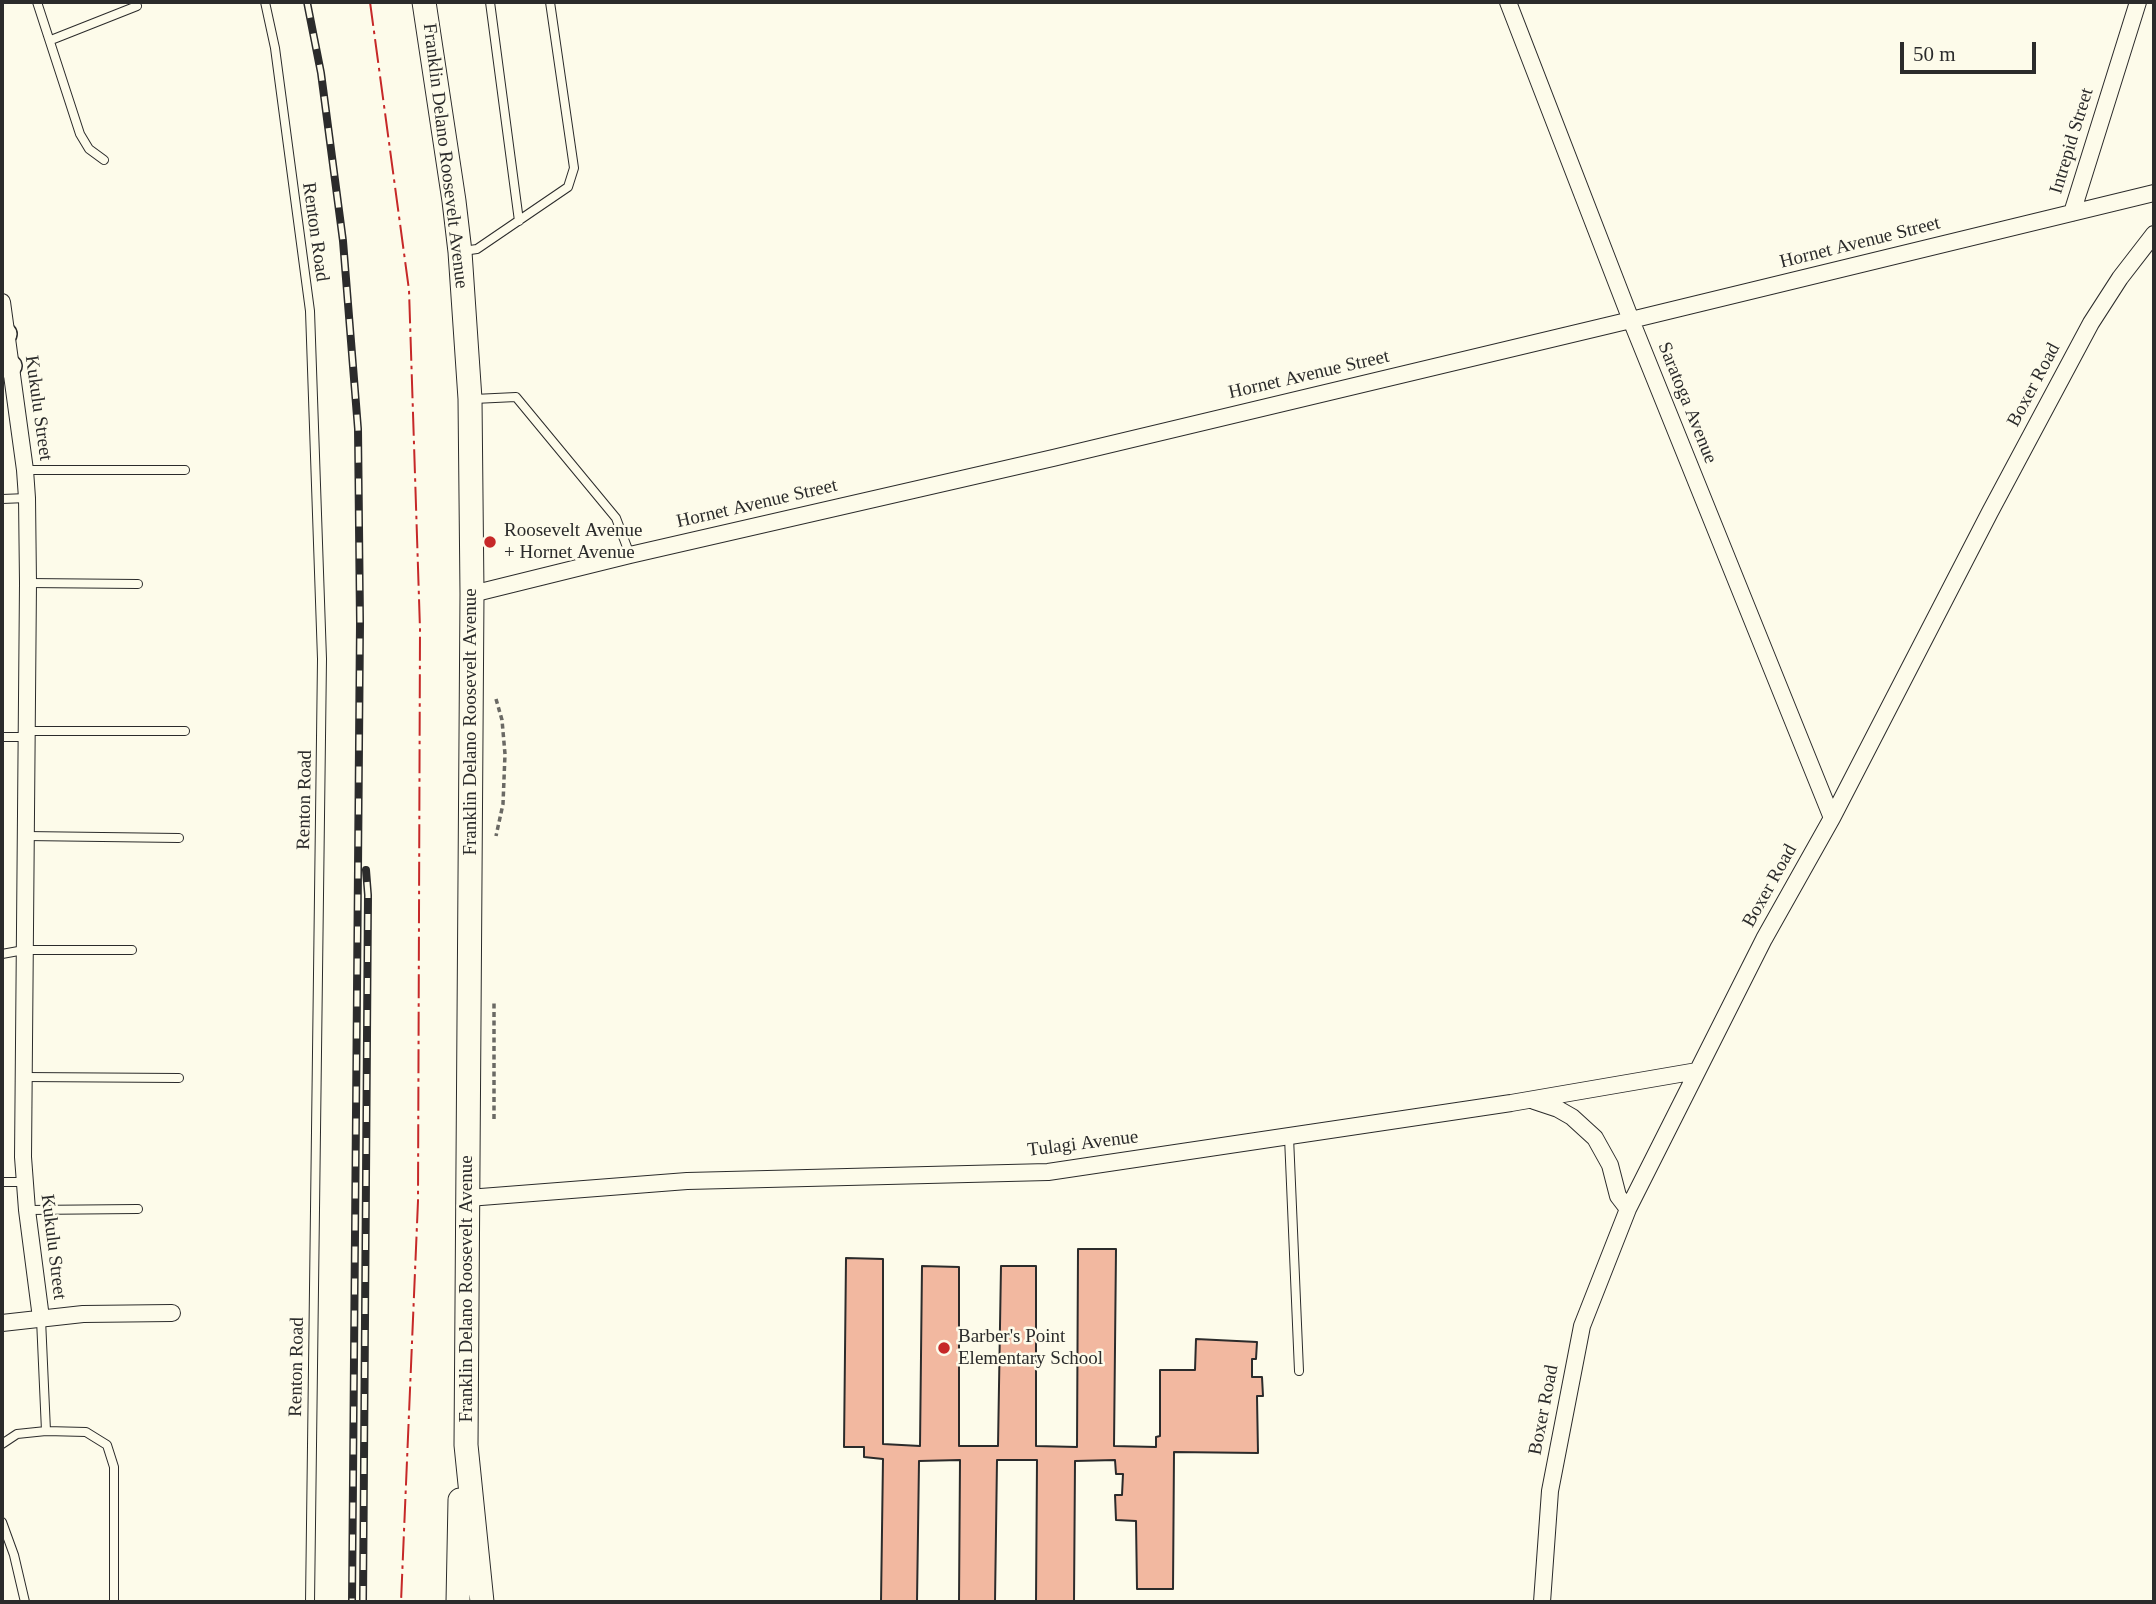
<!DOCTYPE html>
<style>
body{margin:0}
#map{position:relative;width:2156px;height:1604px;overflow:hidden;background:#fdfbea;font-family:"Times New Roman",serif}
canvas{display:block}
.frame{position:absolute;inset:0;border:4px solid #2b2b2b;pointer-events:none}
.scale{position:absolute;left:1900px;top:42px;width:136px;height:32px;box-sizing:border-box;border:4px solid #2b2b2b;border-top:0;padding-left:9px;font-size:21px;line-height:24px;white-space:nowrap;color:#2b2b2b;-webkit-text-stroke:5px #fdfbea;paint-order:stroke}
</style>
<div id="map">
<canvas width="2156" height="1604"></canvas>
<div class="frame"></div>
<div class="scale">50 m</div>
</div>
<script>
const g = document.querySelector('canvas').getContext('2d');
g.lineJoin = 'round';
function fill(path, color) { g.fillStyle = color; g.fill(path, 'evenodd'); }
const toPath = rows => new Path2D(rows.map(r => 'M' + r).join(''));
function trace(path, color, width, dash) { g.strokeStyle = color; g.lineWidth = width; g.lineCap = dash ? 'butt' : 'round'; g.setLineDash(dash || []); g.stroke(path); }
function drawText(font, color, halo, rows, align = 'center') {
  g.font = font + ' "Times New Roman",serif'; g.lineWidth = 5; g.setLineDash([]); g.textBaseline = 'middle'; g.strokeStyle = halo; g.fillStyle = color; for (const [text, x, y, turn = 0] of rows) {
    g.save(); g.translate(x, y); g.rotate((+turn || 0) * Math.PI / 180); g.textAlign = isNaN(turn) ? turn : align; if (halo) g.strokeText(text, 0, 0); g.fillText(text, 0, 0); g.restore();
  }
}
const building = toPath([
 [1078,1249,1116,1249,1114,1446,1156,1447,1156,1437,1160,1436,1160,1370,1195,1370,1196,1339,1257,1342,1256,1359,1252,1359,1252,1377,1262,1377,1263,1396,1257,1396,1258,1453,1174,1452,1173,1589,1137,1589,1136,1521,1116,1520,1115,1495,1122,1495,1123,1474,1116,1474,1115,1460,1075,1461,1074,1602,1036,1602,1037,1460,997,1460,995,1602,959,1602,960,1460,919,1461,917,1602,881,1602,883,1459,864,1457,864,1447,844,1447,846,1258,883,1259,883,1444,920,1446,922,1266,959,1267,959,1446,998,1446,1001,1266,1036,1266,1036,1446,1077,1447,1078,1249]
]);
fill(building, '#f2b8a0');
trace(building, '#2b2b2b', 2);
const service = toPath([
 [37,2,80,134,89,149,104,160],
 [265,2,275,48,310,311,322,659,310,1602],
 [490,2,519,221],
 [51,40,137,6],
 [463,251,477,249,568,187,574,168,550,2],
 [474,399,516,397,616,518,630,555],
 [25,470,185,470],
 [2,499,27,498],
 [28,583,138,584],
 [26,731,185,731],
 [2,737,25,737],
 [26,836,179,838],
 [2,954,24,950,132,950],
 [24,1077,179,1078],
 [1289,1137,1299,1371],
 [2,1182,24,1182],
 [27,1210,138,1209],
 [41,1319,46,1431],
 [2,1444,17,1434,46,1431,86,1432,107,1445,114,1467,114,1602],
 [2,1522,14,1555,25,1602]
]);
const minor = toPath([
 [1508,2,1631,320,1832,818],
 [2072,213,2138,2],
 [2,302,25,470,27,498,28,583,23,1157,27,1210,41,1318],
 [472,594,630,555,1053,458,1631,320,2154,193],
 [1534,1101,1558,1109,1572,1117,1595,1138,1610,1165,1618,1196,1628,1209],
 [468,1198,687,1181,1048,1172,1511,1103,1697,1071],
 [2,1323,83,1314,172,1313],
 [1542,1602,1550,1491,1582,1326,1628,1209,1764,939,1832,818,1990,512,2091,323,2120,278,2154,234]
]);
const tertiary = toPath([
 [2,334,6,334],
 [2,367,11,366]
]);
const secondary = toPath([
 [424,2,454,201,460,252,470,399,472,594,466,1445,482,1602],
 [458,1602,460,1500]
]);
trace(service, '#2b2b2b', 10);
trace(minor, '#2b2b2b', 18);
trace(tertiary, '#2b2b2b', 24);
trace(secondary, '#2b2b2b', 25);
trace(toPath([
 [496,699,502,720,505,754,503,804,496,836],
 [494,1119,494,1001]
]), '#6a6964', 3.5, [5, 3.5]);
trace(service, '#fdfbea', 8);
trace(minor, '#fdfbea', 16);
trace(tertiary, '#fdfbea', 21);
trace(secondary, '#fdfbea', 23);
const rail = toPath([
 [307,2,321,73,343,241,358,429,360,623,352,1602],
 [363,1602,368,895,366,870]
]);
trace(rail, '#2b2b2b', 8);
trace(rail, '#fdfbea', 5, [16]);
trace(toPath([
 [370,2,409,290,420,629,418,1201,401,1602]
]), '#c62828', 2, [24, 5, 3.5, 5]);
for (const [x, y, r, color] of [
 [490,542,7,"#c62828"],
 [944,1348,7,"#c62828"]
]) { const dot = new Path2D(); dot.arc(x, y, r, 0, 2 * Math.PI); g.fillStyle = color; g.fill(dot); trace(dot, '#fdfbea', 2.5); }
drawText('19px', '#2b2b2b', '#fdfbea', [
 ["Intrepid Street",2072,141,-73],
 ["Franklin Delano Roosevelt Avenue",445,156,83],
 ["Renton Road",315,232,82],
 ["Hornet Avenue Street",1860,243,-14],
 ["Hornet Avenue Street",1309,375,-13],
 ["Boxer Road",2034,385,-62],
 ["Saratoga Avenue",1687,403,68],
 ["Kukulu Street",38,408,82],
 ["Hornet Avenue Street",757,504,-13],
 ["Franklin Delano Roosevelt Avenue",471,722,-90],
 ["Renton Road",305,800,-89],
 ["Boxer Road",1770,886,-61],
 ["Tulagi Avenue",1083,1144,-7],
 ["Kukulu Street",53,1247,83],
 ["Franklin Delano Roosevelt Avenue",467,1289,-90],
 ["Renton Road",297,1367,-89],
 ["Boxer Road",1544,1410,-79]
]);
drawText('19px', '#2b2b2b', '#fdfbea', [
 ["Roosevelt Avenue",504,531],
 ["+ Hornet Avenue",504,553],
 ["Barber's Point",958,1337],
 ["Elementary School",958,1359]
], 'left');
</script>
